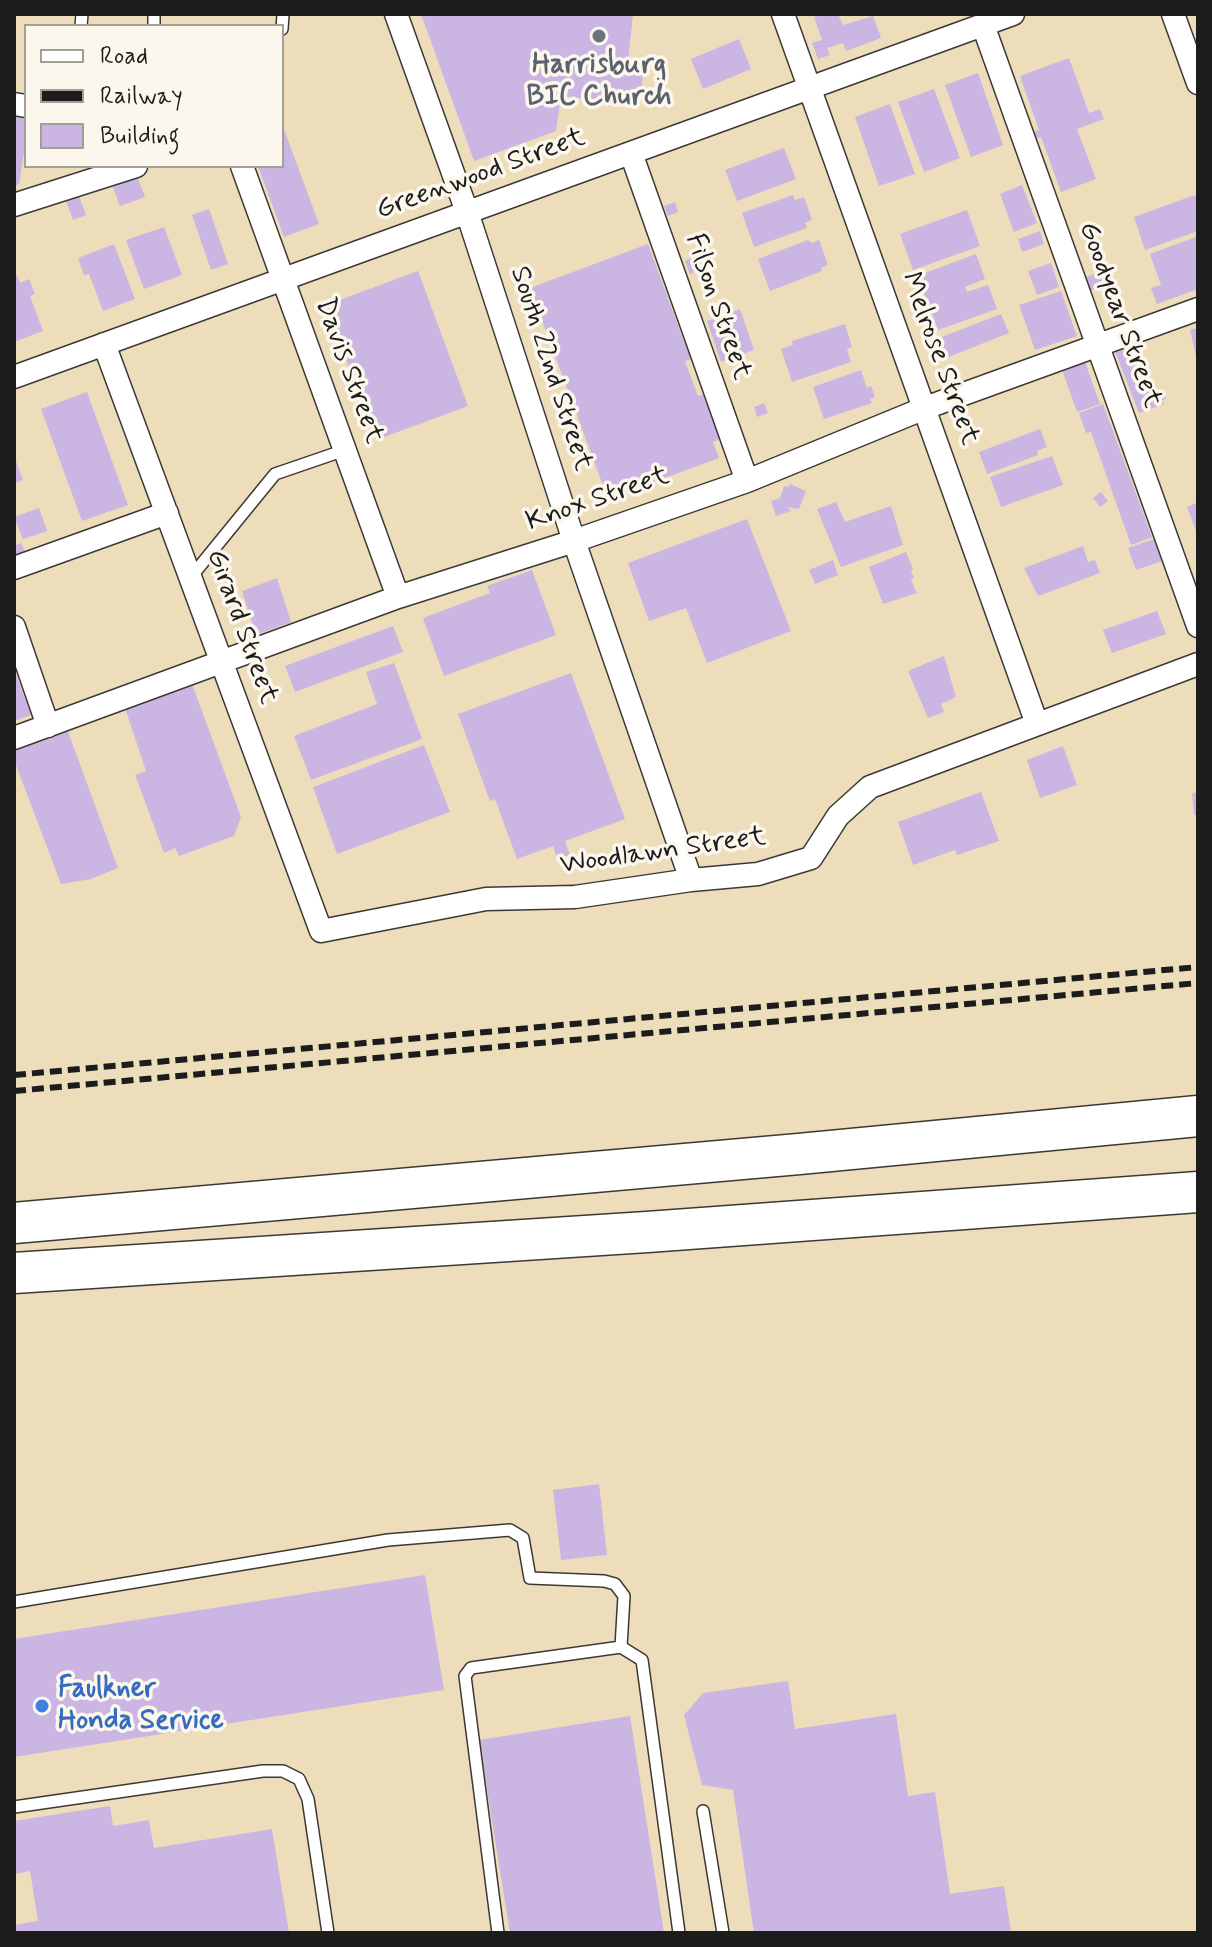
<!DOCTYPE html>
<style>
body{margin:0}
#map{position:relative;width:1212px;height:1947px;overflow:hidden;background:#edb;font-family:Mynerve,sans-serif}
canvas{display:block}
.frame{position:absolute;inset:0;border:16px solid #1c1c1c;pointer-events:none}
.legend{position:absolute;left:24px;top:24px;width:260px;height:144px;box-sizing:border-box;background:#fbf7ec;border:2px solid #a29f99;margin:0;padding:10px 14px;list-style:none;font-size:24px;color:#1c1c1c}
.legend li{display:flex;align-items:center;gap:16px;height:40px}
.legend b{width:40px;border:2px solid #a29f99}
</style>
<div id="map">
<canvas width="1212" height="1947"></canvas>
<div class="frame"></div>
<ul class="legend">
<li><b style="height:10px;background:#fff"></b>Road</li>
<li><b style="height:10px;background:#1c1c1c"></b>Railway</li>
<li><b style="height:22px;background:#cab5e3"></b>Building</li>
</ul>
</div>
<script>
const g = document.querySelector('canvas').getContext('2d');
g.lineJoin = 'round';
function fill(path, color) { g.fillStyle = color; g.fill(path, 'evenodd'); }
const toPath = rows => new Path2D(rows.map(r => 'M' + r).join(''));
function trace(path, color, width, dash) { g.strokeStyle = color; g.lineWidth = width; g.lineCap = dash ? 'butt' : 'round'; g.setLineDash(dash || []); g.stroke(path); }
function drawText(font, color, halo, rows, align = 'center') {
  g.font = font + ' Mynerve,sans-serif'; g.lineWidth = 7; g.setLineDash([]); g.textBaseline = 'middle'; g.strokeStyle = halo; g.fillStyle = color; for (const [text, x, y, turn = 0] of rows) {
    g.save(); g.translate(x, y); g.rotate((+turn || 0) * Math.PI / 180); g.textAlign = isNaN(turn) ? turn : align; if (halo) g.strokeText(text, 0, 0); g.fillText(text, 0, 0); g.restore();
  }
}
fill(toPath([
 [421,14,633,14,628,62,644,64,640,103,621,100,621,103,561,96,556,131,474,161],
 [824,14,838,14,843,25,873,16,881,38,846,51,843,43,827,48,830,55,818,59,812,43,822,40,814,17],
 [739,39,751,69,703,89,691,59],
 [1069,58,1089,113,1100,109,1104,119,1077,129,1096,179,1061,192,1041,137,1036,138,1033,132,1039,130,1020,76],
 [978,73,1003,145,971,157,945,85],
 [934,89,960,158,924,172,898,102],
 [890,104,915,174,879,186,855,117],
 [14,113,26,114,26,152,24,152,19,184,14,187],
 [282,124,319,224,284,237,258,166,282,166],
 [784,148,796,179,737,201,725,170],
 [136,173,145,197,120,206,111,182],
 [1022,185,1037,223,1014,232,1000,194],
 [793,195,795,200,804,197,812,220,805,223,807,228,754,247,742,213],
 [1195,195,1198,202,1198,231,1145,250,1134,217],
 [79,196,86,215,73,220,66,201],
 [675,202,678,212,668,216,664,206],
 [209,209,228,264,211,270,192,215],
 [967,210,980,246,913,270,900,234],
 [164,227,182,275,144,289,126,240],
 [1040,231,1044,244,1022,252,1018,239],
 [1198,236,1198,289,1157,304,1151,288,1161,285,1150,254],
 [808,240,812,243,819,240,828,265,821,268,822,271,770,291,758,259],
 [114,244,135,299,103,311,89,274,84,275,78,258],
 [648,244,684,342,691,340,698,357,685,361,698,396,707,393,723,438,713,442,719,458,608,499,530,288],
 [707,252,712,265,690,274,685,261],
 [976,254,985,279,965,287,967,292,988,285,997,309,938,330,917,276],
 [1051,263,1059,287,1037,295,1028,271],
 [1107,269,1112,283,1089,291,1084,278],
 [418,271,468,406,376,440,326,305],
 [17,275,20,283,29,279,35,294,30,296,43,331,14,342,14,276],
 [1061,291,1077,336,1035,350,1019,305],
 [740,309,754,350,721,362,707,321],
 [1001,314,1009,333,941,360,934,340],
 [845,324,852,347,847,349,851,362,792,382,781,349,793,345,792,341],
 [1198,328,1198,360,1197,360,1190,330],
 [1135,337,1152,383,1155,382,1160,395,1164,394,1166,399,1162,400,1164,404,1139,413,1113,346],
 [1084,359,1100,404,1077,412,1061,367],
 [861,370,867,388,871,386,875,397,870,399,872,403,824,419,813,387],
 [87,392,128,505,82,521,41,409],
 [764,403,768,413,757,417,754,407],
 [1103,404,1152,537,1131,545,1091,432,1086,433,1079,413],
 [1040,429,1047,447,1037,451,1038,455,987,474,979,452],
 [14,456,23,480,14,483],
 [1052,456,1063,485,1001,507,990,477],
 [790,484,806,491,799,509,787,507,791,511,776,516,771,501,780,498,784,486,788,487],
 [1101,492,1108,501,1100,507,1093,498],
 [836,502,845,522,891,506,903,545,841,567,817,509],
 [1198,502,1198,536,1187,507],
 [39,508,47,531,23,539,14,517],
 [747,519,791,631,707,663,686,608,649,621,628,563],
 [1154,539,1162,561,1136,570,1128,548],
 [21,543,26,553,14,559,14,546],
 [1083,546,1088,562,1095,560,1100,573,1038,596,1024,568],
 [906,552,913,569,911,571,914,578,911,580,917,593,883,604,869,567],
 [833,560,838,575,815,584,809,570],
 [532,570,556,635,444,676,423,618,490,593,487,586],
 [277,578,291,622,256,635,242,591],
 [1157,611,1166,634,1112,653,1103,630],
 [393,626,403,652,295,692,285,666],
 [944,656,956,697,941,704,944,712,928,718,908,671],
 [394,663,422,739,311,780,294,736,377,704,366,672],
 [14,669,31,715,14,721],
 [571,673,625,819,565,841,570,855,557,858,553,846,517,859,495,799,490,801,458,714],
 [192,684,241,817,234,836,179,856,175,848,164,853,135,775,146,771,125,708],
 [67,729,118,868,91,879,61,884,14,760,14,748],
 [424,745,450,812,337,854,313,787],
 [1063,746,1077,785,1040,798,1027,760],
 [981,792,999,841,957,855,955,850,913,865,898,822],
 [1198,792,1198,815,1194,815,1192,793],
 [599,1484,607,1555,561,1560,553,1490],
 [425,1575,444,1690,14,1757,14,1639],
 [788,1681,795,1729,896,1714,908,1796,935,1792,950,1894,1004,1886,1011,1933,754,1933,733,1790,702,1785,684,1715,703,1693],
 [630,1716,664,1933,510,1933,479,1740],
 [110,1806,113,1826,149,1820,154,1848,272,1829,289,1933,14,1933,14,1925,38,1921,30,1871,16,1874,14,1821]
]), '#cab5e3');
const service = toPath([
 [81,26,82,14],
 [154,26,154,14],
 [282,29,283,14],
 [191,577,275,474,345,450],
 [14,1602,388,1540,510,1530,523,1538,530,1578,604,1581,615,1584,624,1596,621,1647],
 [14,1807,263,1771,283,1771,299,1779,308,1799,328,1933],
 [703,1811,723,1933],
 [498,1933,465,1676,471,1668,621,1647,642,1660,679,1933]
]);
const minor = toPath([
 [396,14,467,212,574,541,691,880],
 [783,14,1037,724],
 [1173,14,1198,83],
 [983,25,1198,626],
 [14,104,26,106],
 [631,153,747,481],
 [242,166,398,597],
 [14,205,136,166],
 [104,344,321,931,486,899,575,897,691,880,758,874,811,858,838,816,870,787,1198,664],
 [14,377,1013,14],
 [14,568,167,513],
 [14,627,48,726],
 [14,738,398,597,574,541,747,481,925,408,1198,309]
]);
const motorway = toPath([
 [14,1223,799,1154,1198,1116],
 [14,1273,647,1232,1198,1192]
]);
trace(service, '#3c3934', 14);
trace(minor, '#3c3934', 25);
trace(motorway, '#3c3934', 43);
trace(service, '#fff', 11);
trace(minor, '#fff', 22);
trace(motorway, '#fff', 40);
trace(toPath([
 [14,1075,1198,967],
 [14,1091,1198,983]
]), '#1c1c1c', 6, [12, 6]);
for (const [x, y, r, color] of [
 [599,36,8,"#6b7280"],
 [42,1706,8,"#3f7fe0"]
]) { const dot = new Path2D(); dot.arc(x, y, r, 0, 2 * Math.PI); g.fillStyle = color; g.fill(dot); trace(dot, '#fbf7ec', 3); }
drawText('bold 28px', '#5b616d', '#fbf7ec', [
 ["Harrisburg",599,66],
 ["BIC Church",599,98]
]);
drawText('28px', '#1c1c1c', '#fbf7ec', [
 ["Greenwood Street",481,175,-20],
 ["Filson Street",717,307,71],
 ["Goodyear Street",1119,315,70],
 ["Melrose Street",939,359,70],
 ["South 22nd Street",550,369,72],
 ["Davis Street",348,371,70],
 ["Knox Street",598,500,-19],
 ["Girard Street",241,627,70],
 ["Woodlawn Street",663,852,-8]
]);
drawText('bold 28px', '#366cbe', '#fbf7ec', [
 ["Faulkner",58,1690],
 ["Honda Service",58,1722]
], 'left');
</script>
